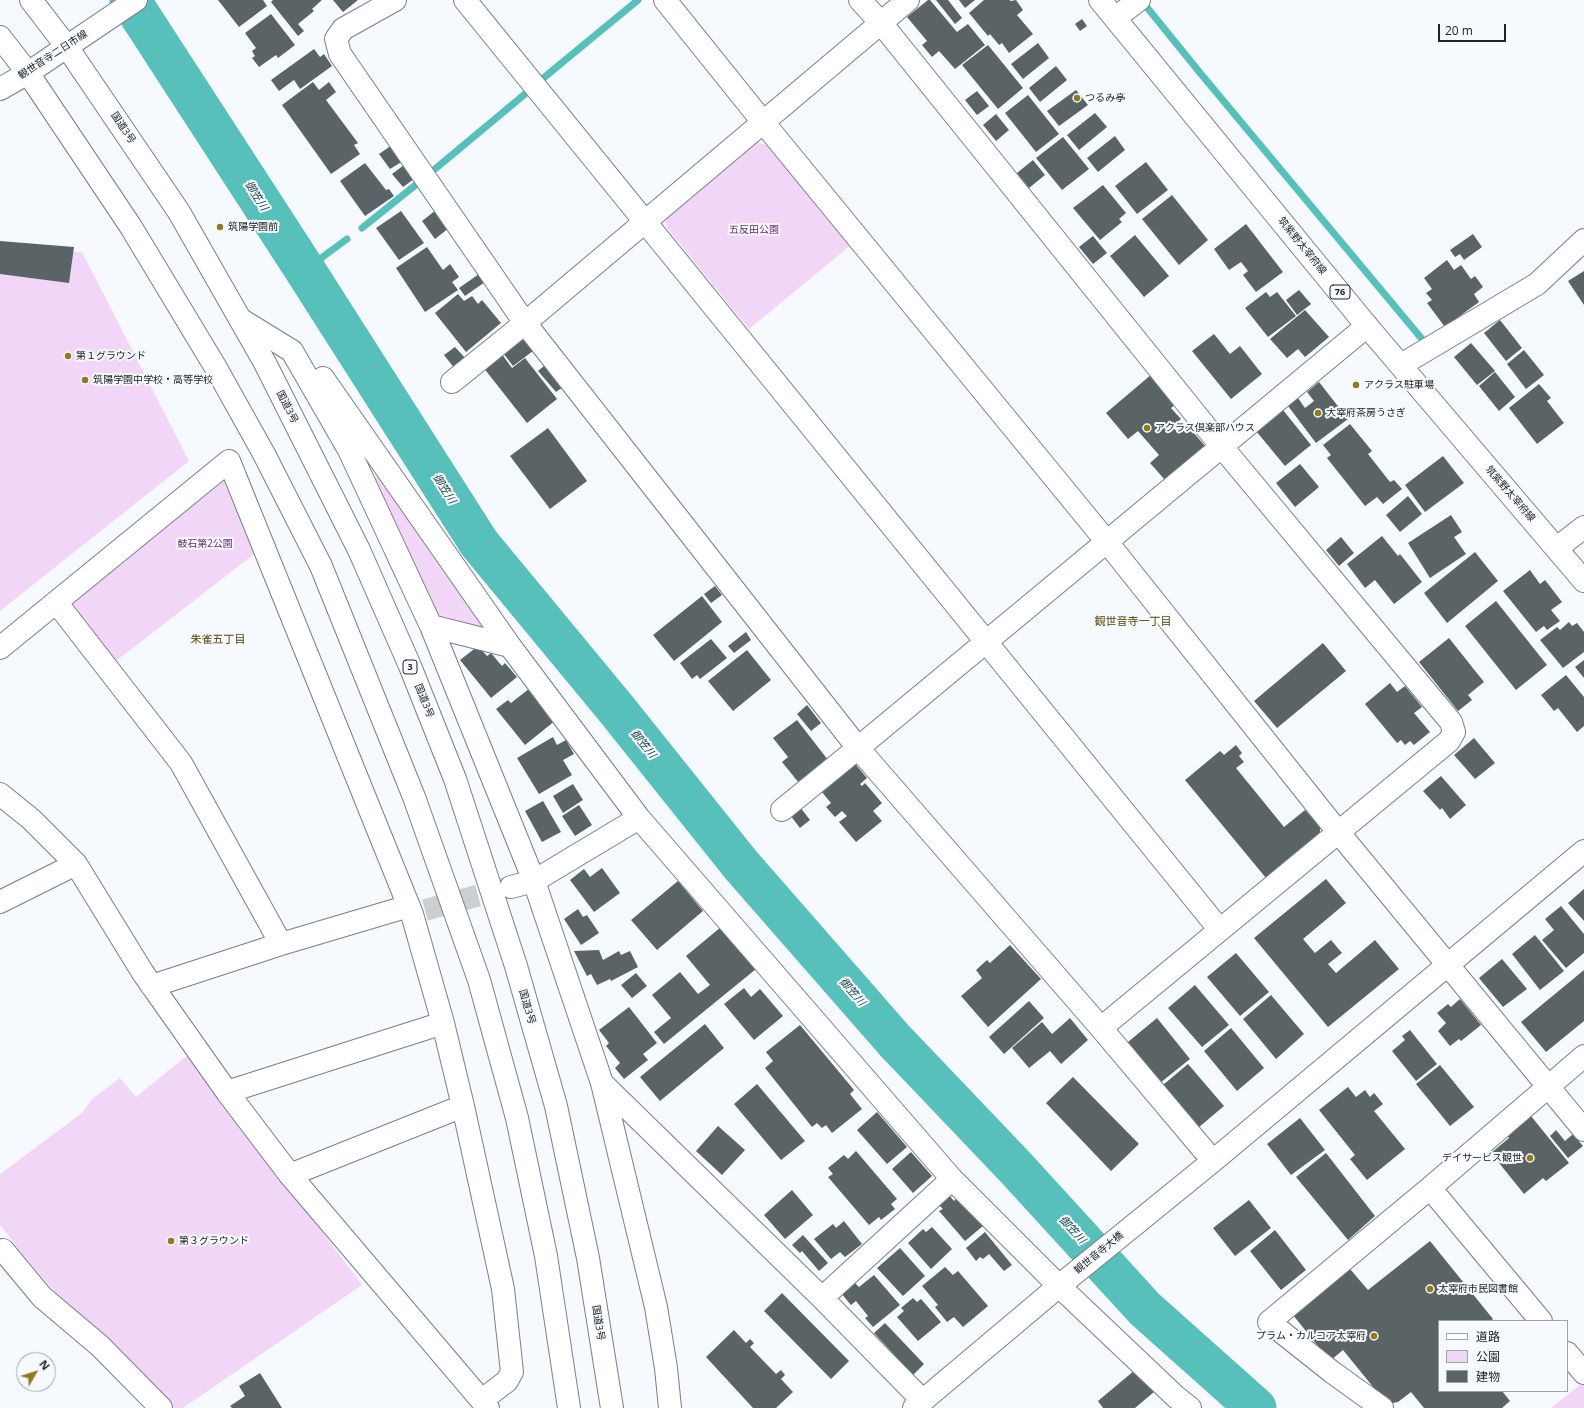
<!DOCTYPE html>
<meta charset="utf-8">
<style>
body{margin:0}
#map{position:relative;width:1584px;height:1408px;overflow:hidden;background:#f6fafe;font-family:"Open Sans","Noto Sans JP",sans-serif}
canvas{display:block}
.legend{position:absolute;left:1438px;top:1320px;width:130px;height:72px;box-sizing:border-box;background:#f6fafe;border:1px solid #a0a4a7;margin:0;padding:5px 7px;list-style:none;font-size:12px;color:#202224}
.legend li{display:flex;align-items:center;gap:8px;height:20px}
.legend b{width:20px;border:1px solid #a0a4a7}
.north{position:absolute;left:16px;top:1352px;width:40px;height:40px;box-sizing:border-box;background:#f6fafe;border:1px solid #a0a4a7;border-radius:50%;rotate:51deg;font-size:11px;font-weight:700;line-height:16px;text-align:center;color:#202224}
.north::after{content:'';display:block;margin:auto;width:14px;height:18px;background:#8f7a1f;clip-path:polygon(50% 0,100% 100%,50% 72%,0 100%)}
.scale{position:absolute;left:1438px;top:24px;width:68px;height:18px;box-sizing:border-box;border:2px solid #202224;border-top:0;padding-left:5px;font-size:12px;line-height:14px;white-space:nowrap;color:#202224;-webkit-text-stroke:3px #f6fafe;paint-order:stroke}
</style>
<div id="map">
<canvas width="1584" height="1408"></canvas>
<ul class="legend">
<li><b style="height:5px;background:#fff"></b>道路</li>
<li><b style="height:11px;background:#f2d6f8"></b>公園</li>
<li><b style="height:11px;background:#5a6366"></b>建物</li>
</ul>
<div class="north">N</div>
<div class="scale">20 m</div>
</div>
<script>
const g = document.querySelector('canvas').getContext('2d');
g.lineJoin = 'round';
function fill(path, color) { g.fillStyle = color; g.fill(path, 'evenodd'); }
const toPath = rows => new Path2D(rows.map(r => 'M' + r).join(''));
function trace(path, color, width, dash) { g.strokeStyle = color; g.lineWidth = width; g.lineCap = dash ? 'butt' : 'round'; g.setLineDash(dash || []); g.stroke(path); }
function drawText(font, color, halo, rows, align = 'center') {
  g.font = font + ' "Open Sans","Noto Sans JP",sans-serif'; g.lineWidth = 4; g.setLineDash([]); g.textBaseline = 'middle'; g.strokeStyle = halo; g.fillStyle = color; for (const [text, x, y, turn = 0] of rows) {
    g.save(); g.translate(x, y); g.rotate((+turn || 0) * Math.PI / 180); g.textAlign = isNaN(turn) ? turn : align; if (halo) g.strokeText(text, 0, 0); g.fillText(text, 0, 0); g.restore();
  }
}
fill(toPath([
 [755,142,771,146,851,245,749,329,667,228,665,215],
 [0,247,82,252,189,461,0,611],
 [380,474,491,630,437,614,371,480],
 [224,481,257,552,112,664,66,604],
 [189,1054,362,1285,183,1408,174,1408,60,1298,25,1257,0,1225,0,1174,82,1113,92,1099,120,1078,136,1097],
 [1582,1383,1584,1385,1584,1408,1551,1408]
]), '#f2d6f8');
trace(toPath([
 [1141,0,1201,74,1422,339],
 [541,80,638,0],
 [435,169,525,94],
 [362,228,418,183],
 [305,270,347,239]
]), '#57c0bb', 7);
trace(toPath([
 [130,0,305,270,479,543,617,710,741,865,894,1040,1016,1168,1145,1309,1256,1408]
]), '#57c0bb', 41);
fill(toPath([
 [218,0,263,0,267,6,239,27],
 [273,0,322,0,312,9,314,11,298,24,304,31,298,36,271,2],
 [333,0,358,0,343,12],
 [928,0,930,0,957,32,968,24,985,45,955,69,939,51,932,57,922,45,927,41,907,17],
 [936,0,948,0,962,18,955,24],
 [959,0,975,0,965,8],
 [984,0,1009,0,1011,1,1016,0,1023,10,1017,15,1033,34,1009,53,1002,43,999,45,990,34,988,36,969,13],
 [271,14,295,45,278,58,276,55,259,67,252,58,255,56,252,51,256,48,245,33],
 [1082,19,1087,26,1080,31,1075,24],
 [1038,43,1049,58,1023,79,1011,64],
 [988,45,1023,88,998,109,962,65],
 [314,49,320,57,324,54,332,66,300,89,294,80,279,91,271,80],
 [1056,66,1067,80,1040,102,1029,88],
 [313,82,319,90,329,82,336,92,326,100,358,143,354,145,360,154,331,174,282,105],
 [1076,90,1088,105,1059,126,1047,111],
 [977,91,989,106,977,115,965,100],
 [1028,95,1059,134,1036,152,1005,113],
 [1095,113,1107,127,1079,150,1067,135],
 [996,114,1009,130,996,141,983,125],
 [1115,136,1125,150,1098,172,1087,158],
 [1063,137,1089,169,1062,190,1036,158],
 [392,145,403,161,390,169,379,154],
 [1033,160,1045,175,1029,188,1017,173],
 [1146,162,1168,190,1137,214,1115,186],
 [365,163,386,190,389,189,394,196,365,216,340,181],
 [404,165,414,179,403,187,392,174],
 [1103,185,1126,213,1119,219,1122,222,1100,240,1073,208],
 [1172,195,1208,240,1179,265,1142,219],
 [436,210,449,228,435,239,422,221],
 [401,211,424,243,399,260,376,228],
 [1246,224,1283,272,1256,292,1243,275,1248,271,1241,262,1229,270,1214,249],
 [1473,234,1482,247,1464,260,1460,254,1455,257,1450,250],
 [1135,235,1169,276,1144,297,1110,256],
 [1093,236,1107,253,1093,264,1079,247],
 [0,241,74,247,69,283,0,274],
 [427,247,443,270,450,264,459,277,452,282,458,290,425,312,396,268],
 [1447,260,1454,270,1461,265,1471,279,1475,276,1483,287,1474,294,1479,302,1445,327,1427,303,1432,300,1426,293,1432,289,1424,278],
 [1584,271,1584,305,1568,281],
 [479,274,485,282,465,296,459,288],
 [1299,290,1311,304,1297,315,1286,300],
 [1266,292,1270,297,1277,292,1296,316,1268,337,1245,308],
 [458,294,464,301,472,296,478,304,482,300,501,323,466,352,435,313],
 [1305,310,1329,337,1305,357,1298,349,1287,358,1270,339],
 [1500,320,1522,348,1506,361,1484,333],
 [521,334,533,351,513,366,500,349],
 [1214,334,1230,354,1240,346,1262,374,1231,399,1192,351],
 [1471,343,1495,371,1477,385,1454,357],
 [455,347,467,360,455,369,444,355],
 [1524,350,1544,375,1526,389,1507,364],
 [501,353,512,368,525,358,557,399,527,423,483,367],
 [545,365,563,387,556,392,538,371],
 [1495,372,1515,397,1499,411,1479,386],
 [1152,374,1177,403,1171,408,1181,419,1172,426,1178,433,1187,425,1205,446,1165,480,1150,463,1159,455,1138,431,1128,439,1106,413],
 [1319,382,1348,419,1316,443,1288,406,1298,398,1305,408,1314,401,1307,392],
 [1539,384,1551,398,1547,401,1564,423,1537,444,1509,408],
 [1283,410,1311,445,1285,466,1256,431],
 [1350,424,1372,451,1368,454,1390,482,1394,480,1402,489,1383,504,1377,497,1365,506,1327,458,1331,455,1323,445],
 [548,428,587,481,550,509,510,456],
 [1443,456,1464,483,1425,512,1405,485],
 [1300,464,1319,487,1295,507,1276,483],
 [1408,496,1422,514,1400,532,1386,515],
 [1451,515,1462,532,1454,537,1466,554,1430,578,1408,543],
 [1382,536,1398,556,1400,554,1422,582,1394,604,1375,580,1365,588,1347,564],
 [1341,537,1354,553,1339,566,1326,550],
 [1475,552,1498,581,1447,623,1424,593],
 [1530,570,1540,584,1545,580,1562,602,1551,610,1560,621,1547,630,1544,626,1536,632,1503,591],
 [715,586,722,595,711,603,704,594],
 [702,596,722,622,674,661,653,635],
 [1496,601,1547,665,1516,690,1465,626],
 [1569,622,1572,626,1577,623,1584,632,1584,652,1563,668,1540,640,1557,627,1560,630],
 [746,632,751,640,734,653,728,646],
 [1449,638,1484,682,1468,695,1472,700,1458,711,1419,662],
 [711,639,727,658,700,679,697,675,692,679,680,663],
 [1323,643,1346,671,1277,728,1254,701],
 [478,646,487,656,491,653,502,666,505,663,517,677,491,698,460,660],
 [747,650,771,680,733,711,708,681],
 [1584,660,1584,678,1575,667],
 [1566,675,1584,697,1584,726,1577,732,1558,708,1554,711,1541,695],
 [1390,683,1397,692,1405,686,1422,707,1414,713,1430,732,1414,745,1410,741,1405,745,1401,740,1397,743,1365,704],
 [530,688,556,720,525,745,496,709,508,700,511,703],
 [807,705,821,723,811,731,797,714],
 [797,720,828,760,799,783,782,762,788,757,773,738],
 [553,737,557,745,566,740,574,754,563,760,572,775,539,794,517,758],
 [1474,738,1495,763,1475,779,1454,755],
 [1236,745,1242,753,1239,756,1244,762,1236,768,1284,827,1305,810,1320,827,1320,833,1266,878,1185,780,1220,751,1224,755],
 [852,760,867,778,860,784,862,786,865,783,882,803,873,811,882,821,856,842,839,822,847,816,842,811,835,817,826,807,831,803,821,791],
 [1441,776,1466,805,1450,819,1442,808,1440,810,1423,791],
 [573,784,583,800,563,813,553,796],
 [543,801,561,832,542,842,525,811],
 [579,805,592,825,575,836,562,816],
 [800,807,810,820,800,828,790,815],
 [602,868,620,893,594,912,570,880,584,869,590,877],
 [1326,879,1346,903,1303,939,1315,953,1331,940,1342,953,1328,964,1336,973,1375,940,1399,969,1328,1027,1254,938],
 [678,881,703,911,657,950,631,920],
 [1584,889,1584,921,1568,903],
 [1561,906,1584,934,1584,953,1566,968,1542,940,1554,930,1545,919],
 [578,909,583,917,587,915,599,933,581,945,564,919],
 [721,927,756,969,664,1044,654,1032,671,1018,652,995,680,972,698,994,710,985,686,956],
 [1535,935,1564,971,1540,990,1512,954],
 [1010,945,1041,979,988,1027,961,996,982,978,976,970,987,960,990,963],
 [599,950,603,960,619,951,621,955,630,951,638,967,611,981,610,979,597,985,591,974,587,976,574,951],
 [1236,953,1269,992,1240,1016,1207,977],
 [1502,959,1527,989,1503,1007,1479,978],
 [1584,970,1584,1021,1546,1052,1521,1022],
 [636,973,647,986,632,998,621,985],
 [1195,985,1229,1025,1202,1047,1168,1008],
 [744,988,751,997,760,989,783,1016,754,1040,724,1004],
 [1271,995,1304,1034,1276,1059,1243,1019],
 [1460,999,1481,1025,1461,1041,1459,1039,1450,1046,1438,1031,1446,1023,1437,1013,1448,1004,1451,1007],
 [1029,1001,1044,1018,1004,1054,989,1037],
 [629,1007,657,1043,643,1054,648,1060,624,1079,615,1068,620,1063,606,1046,609,1043,599,1030],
 [1070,1018,1088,1040,1061,1064,1050,1051,1029,1068,1012,1048,1042,1022,1052,1034],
 [1157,1018,1190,1059,1160,1083,1128,1042],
 [705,1024,724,1048,660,1101,640,1077],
 [800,1025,854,1090,850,1094,862,1109,832,1133,826,1125,822,1128,817,1123,812,1127,765,1068,773,1061,766,1052],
 [1231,1028,1264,1068,1237,1091,1204,1051],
 [1410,1030,1437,1064,1416,1081,1392,1051,1405,1040,1402,1036],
 [1188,1064,1224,1106,1198,1128,1163,1085],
 [1440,1065,1474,1107,1450,1126,1416,1084],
 [1073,1077,1139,1144,1111,1171,1046,1103],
 [757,1084,805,1141,781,1160,734,1104],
 [1348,1087,1356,1097,1365,1090,1370,1097,1374,1093,1383,1104,1374,1111,1405,1149,1367,1180,1350,1159,1355,1155,1319,1110],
 [877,1112,907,1147,887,1164,857,1130],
 [1531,1116,1569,1163,1546,1181,1543,1178,1524,1194,1491,1153,1509,1138,1507,1135],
 [1300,1118,1325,1150,1291,1175,1267,1144],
 [718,1126,745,1150,722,1175,696,1151],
 [1556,1130,1565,1141,1573,1134,1583,1146,1568,1158,1550,1136],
 [856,1151,897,1199,891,1204,895,1209,881,1220,879,1217,869,1225,828,1177,833,1174,828,1168,844,1155,848,1159],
 [911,1152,932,1176,913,1193,892,1169],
 [1326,1153,1375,1216,1348,1240,1296,1177],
 [792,1190,813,1215,785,1239,764,1215],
 [949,1195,954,1201,958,1197,983,1226,965,1241,939,1211,943,1209,938,1204],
 [1249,1200,1271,1228,1235,1256,1213,1228],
 [844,1221,862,1244,845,1257,840,1252,831,1259,814,1239,833,1224,836,1228],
 [932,1227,952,1249,931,1269,908,1243,923,1229,926,1232],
 [1275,1230,1306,1270,1281,1290,1250,1251],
 [985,1232,1012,1265,1004,1271,989,1254,983,1259,980,1257,976,1261,966,1248],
 [803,1235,828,1263,819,1271,802,1251,800,1253,792,1245],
 [1430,1241,1493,1319,1491,1321,1439,1321,1439,1391,1502,1391,1510,1401,1502,1408,1424,1408,1411,1392,1398,1402,1387,1404,1343,1350,1330,1361,1293,1315,1350,1269,1368,1290],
 [900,1248,925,1276,903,1296,877,1268],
 [945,1267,953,1275,958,1271,988,1306,963,1327,954,1317,947,1322,935,1307,938,1305,922,1286],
 [874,1275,900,1305,873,1327,865,1318,868,1316,856,1301,851,1305,841,1293,854,1282,859,1287],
 [782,1293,849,1361,831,1379,764,1311],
 [913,1298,917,1302,921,1299,941,1322,918,1341,897,1317,904,1311,901,1308],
 [885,1323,924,1364,913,1375,874,1333],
 [734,1330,746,1343,750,1339,754,1343,750,1347,776,1374,781,1370,785,1375,781,1379,793,1392,776,1408,753,1408,706,1357],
 [1135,1370,1154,1392,1135,1408,1103,1408,1098,1401],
 [260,1373,282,1408,232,1408,230,1406,245,1396,239,1386]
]), '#5a6366');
trace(toPath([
 [425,910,510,887]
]), '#cbcfd2', 22, [22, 11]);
const minor = toPath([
 [395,0,343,29,336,39,340,54,525,323,858,748,1101,1028,1213,1161],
 [465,0,1220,930],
 [665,0,763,122,1107,542,1339,833,1584,1130],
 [860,0,881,23,1222,447,1451,722,1454,732,1449,741,1101,1028],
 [1115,18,1139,0],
 [240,319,292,351,349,450,431,626,534,881,602,1083,656,1307,666,1368,670,1408],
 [1401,365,1537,284,1584,240],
 [323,378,510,646],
 [452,382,525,323,908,0],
 [1557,548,1584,527],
 [56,602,181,763,281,944],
 [431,626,510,646,639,818,952,1179,1059,1286,1176,1397,1190,1408],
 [0,648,229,461,412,914,443,1023,463,1106,503,1289,512,1372,507,1381,482,1400],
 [0,794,31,819,76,864,143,973,227,1092,290,1175,488,1408],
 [782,810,858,748,1367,326],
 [511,887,534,881,639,818],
 [0,902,76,864],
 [152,986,281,944,409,906],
 [602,1083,822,1298,923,1401],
 [227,1092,443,1023],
 [290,1175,463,1106],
 [1430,1188,1541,1321],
 [0,1252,3,1250,42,1297,100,1346,161,1408],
 [822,1298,952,1179],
 [1567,1353,1584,1373],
 [914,1408,1059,1286,1213,1161,1584,851],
 [1382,1408,1332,1372,1269,1322,1430,1188,1584,1056]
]);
const major = toPath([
 [1100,0,1367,326,1584,581],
 [0,89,28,73,136,0]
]);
const highway = toPath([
 [31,0,67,47,179,212,265,363,359,550,410,666,455,779,516,966,556,1106,588,1258,612,1408],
 [0,37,28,73,131,227,216,368,264,454,321,566,414,797,479,980,517,1118,546,1256,569,1408]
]);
trace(minor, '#7a7f86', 24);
trace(major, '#7a7f86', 24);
trace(highway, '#7a7f86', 24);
trace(minor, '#fff', 22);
trace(major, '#fff', 22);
trace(highway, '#fff', 22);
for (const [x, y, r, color] of [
 [1077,98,4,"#8f7a1f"],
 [220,227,4,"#8f7a1f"],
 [68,356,4,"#8f7a1f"],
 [85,380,4,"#8f7a1f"],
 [1356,385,4,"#8f7a1f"],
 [1318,413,4,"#8f7a1f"],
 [1147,428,4,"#8f7a1f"],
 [1530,1158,4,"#8f7a1f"],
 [171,1241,4,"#8f7a1f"],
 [1430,1289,4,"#8f7a1f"],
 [1374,1336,4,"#8f7a1f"]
]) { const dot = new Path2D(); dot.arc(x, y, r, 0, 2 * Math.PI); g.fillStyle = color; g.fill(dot); trace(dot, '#f6fafe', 1.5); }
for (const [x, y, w] of [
 [1340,292,20],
 [410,667,14]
]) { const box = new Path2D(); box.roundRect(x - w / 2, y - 7, w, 14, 3); g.fillStyle = '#f6fafe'; g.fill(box); trace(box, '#202224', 1); }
drawText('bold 9px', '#202224', null, [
 ["76",1340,292],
 ["3",410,667]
]);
drawText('10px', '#202224', '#f6fafe', [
 ["観世音寺二日市線",53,55,-33],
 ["国道3号",123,128,56],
 ["筑紫野太宰府線",1302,246,51],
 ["国道3号",287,407,63],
 ["筑紫野太宰府線",1510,494,49],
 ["国道3号",424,701,68],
 ["国道3号",527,1007,74],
 ["観世音寺大橋",1099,1253,-39],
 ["国道3号",598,1323,81]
]);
drawText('10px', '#202224', '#f6fafe', [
 ["つるみ亭",1085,98],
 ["筑陽学園前",228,227],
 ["第１グラウンド",76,356],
 ["筑陽学園中学校・高等学校",93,380],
 ["アクラス駐車場",1364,385],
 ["大宰府茶房うさぎ",1326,413],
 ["アクラス倶楽部ハウス",1155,428],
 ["デイサービス観世",1522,1158,"right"],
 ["第３グラウンド",179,1241],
 ["太宰府市民図書館",1438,1289],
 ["プラム・カルコア太宰府",1366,1336,"right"]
], 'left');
drawText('10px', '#652c71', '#f6fafe', [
 ["五反田公園",754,230],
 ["鼓石第2公園",205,544]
]);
drawText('italic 11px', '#124240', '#f6fafe', [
 ["御笠川",256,196,57],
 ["御笠川",444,489,57],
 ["御笠川",643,744,51],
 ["御笠川",852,992,49],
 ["御笠川",1072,1230,47]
]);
drawText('11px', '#564704', '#f6fafe', [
 ["観世音寺一丁目",1133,622],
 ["朱雀五丁目",218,640]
]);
</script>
